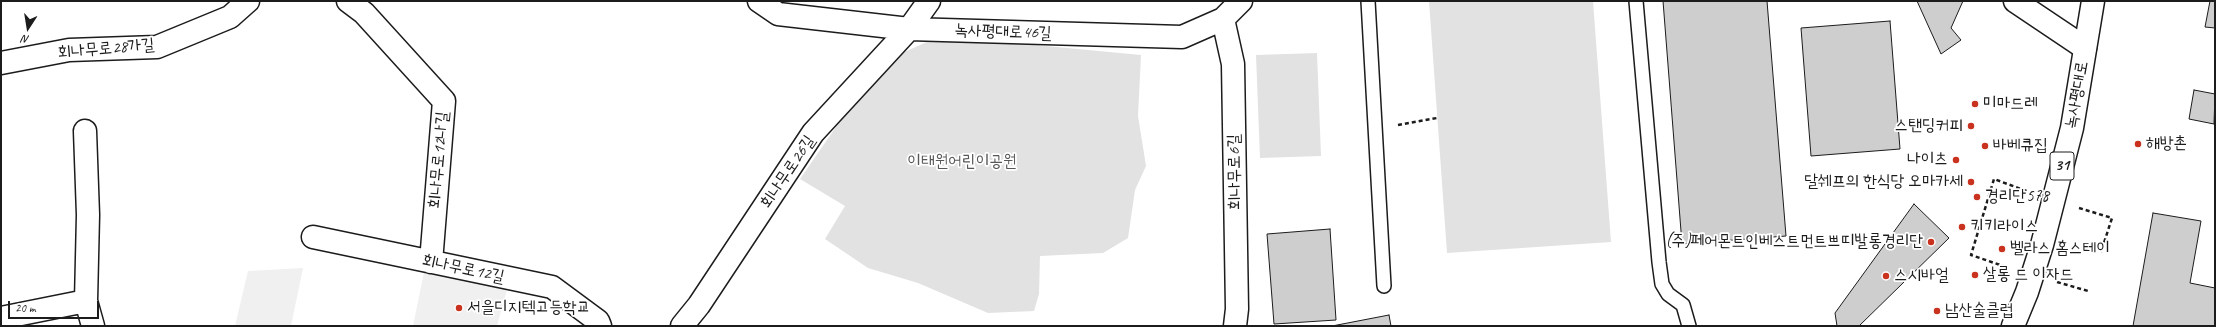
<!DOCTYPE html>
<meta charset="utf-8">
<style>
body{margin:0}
#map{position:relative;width:2216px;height:327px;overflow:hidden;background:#fff;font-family:Caveat,sans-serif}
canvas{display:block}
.frame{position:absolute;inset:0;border:2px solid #1c1c1c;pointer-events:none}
.north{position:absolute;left:8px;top:8px;width:40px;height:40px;-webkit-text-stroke:3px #fff;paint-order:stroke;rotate:192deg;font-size:11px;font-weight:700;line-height:16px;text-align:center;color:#1c1c1c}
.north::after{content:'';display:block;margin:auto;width:14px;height:18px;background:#1c1c1c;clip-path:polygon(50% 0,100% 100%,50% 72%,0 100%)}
.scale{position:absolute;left:8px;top:301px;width:91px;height:18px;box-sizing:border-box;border:2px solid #1c1c1c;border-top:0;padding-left:5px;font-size:12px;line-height:14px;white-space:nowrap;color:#1c1c1c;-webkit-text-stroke:3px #fff;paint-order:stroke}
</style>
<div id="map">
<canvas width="2216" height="327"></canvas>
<div class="frame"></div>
<div class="north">N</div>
<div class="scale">20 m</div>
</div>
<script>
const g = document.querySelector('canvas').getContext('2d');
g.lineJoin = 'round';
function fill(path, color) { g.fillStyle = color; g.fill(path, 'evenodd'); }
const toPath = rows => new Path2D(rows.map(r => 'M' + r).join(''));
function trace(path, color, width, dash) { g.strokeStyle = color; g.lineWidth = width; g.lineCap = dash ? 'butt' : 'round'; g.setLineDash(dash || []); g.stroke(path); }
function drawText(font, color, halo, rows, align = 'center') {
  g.font = font + ' Caveat,"Poor Story",sans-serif'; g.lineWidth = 3.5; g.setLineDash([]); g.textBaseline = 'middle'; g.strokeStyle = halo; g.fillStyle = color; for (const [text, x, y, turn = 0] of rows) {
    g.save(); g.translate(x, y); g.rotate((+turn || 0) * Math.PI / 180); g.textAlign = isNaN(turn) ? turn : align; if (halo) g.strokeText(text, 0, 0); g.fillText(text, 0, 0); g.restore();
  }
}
fill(toPath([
 [303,268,291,326,235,326,248,271],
 [424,272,507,290,497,326,413,326]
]), '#f0f0f0');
fill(toPath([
 [1429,1,1593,1,1611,242,1447,253],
 [940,36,1141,55,1138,116,1146,166,1135,190,1128,238,1103,253,1040,256,1039,294,1034,311,988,313,918,283,868,268,825,239,845,206,800,179,880,63],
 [1317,53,1321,156,1260,158,1256,55]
]), '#e2e2e2');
const building = toPath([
 [1663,1,1767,1,1786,236,1682,244,1663,1],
 [1917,1,1963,1,1951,28,1961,40,1941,54,1917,1],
 [2210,1,2215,1,2215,28,2205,27,2210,1],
 [1890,21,1900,149,1811,156,1801,28,1890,21],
 [2194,90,2215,94,2214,124,2189,119,2194,90],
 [1914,204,1949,238,1859,326,1837,326,1835,313,1914,204],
 [2153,213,2201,221,2190,283,2215,288,2215,326,2133,326,2153,213],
 [1330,229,1336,320,1274,324,1267,234,1330,229],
 [1389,315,1391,326,1332,326,1389,315]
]);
fill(building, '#cecece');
trace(building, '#1c1c1c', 1);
const lane = toPath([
 [1368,1,1384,286],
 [1636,1,1659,262,1662,284,1668,294,1683,305,1689,326]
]);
const street = toPath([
 [348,1,364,13,444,101,431,262],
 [759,1,778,14,909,29,1182,37,1223,19,1241,1],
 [2015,1,2085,48],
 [1223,19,1233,64,1237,309,1235,326],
 [1,63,69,50,157,47,230,17,248,1],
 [85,131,88,215,86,301,93,326],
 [313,237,552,287,598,321,600,326],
 [1,318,86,301],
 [682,326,699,305,813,133,909,29,929,1]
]);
const primary = toPath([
 [2013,326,2027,292,2042,245,2072,128,2093,1]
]);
trace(lane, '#1c1c1c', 16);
trace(street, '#1c1c1c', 25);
trace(primary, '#1c1c1c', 25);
trace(toPath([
 [1398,125,1437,118],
 [2079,208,2112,218,2101,252],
 [2006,267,1971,255,1994,179,2029,192],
 [2057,282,2088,291]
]), '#1c1c1c', 2.5, [4, 3]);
trace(lane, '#fff', 13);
trace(street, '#fff', 22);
trace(primary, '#fff', 22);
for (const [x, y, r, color] of [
 [1975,104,4,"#c8321e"],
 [1971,126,4,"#c8321e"],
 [2138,144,4,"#c8321e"],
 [1985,146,4,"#c8321e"],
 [1956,160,4,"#c8321e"],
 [1971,182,4,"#c8321e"],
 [1977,197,4,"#c8321e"],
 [1962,227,4,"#c8321e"],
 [1931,242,4,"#c8321e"],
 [2002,249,4,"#c8321e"],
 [1975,275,4,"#c8321e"],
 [1886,276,4,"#c8321e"],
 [459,308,4,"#c8321e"],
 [1937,311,4,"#c8321e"]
]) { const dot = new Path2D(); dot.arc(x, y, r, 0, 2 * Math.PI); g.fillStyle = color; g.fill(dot); trace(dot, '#fff', 1.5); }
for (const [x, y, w] of [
 [2062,166,24]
]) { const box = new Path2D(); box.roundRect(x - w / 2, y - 14, w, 28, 3); g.fillStyle = '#fff'; g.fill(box); trace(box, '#1c1c1c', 1); }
drawText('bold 16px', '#1c1c1c', null, [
 ["31",2062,166]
]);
drawText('17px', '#1c1c1c', '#fff', [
 ["녹사평대로46길",1003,32,2],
 ["회나무로28가길",106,49,-5],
 ["녹사평대로",2077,95,-80],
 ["회나무로12나길",439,160,-85],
 ["회나무로26길",788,172,-56],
 ["회나무로6길",1235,172,-91],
 ["회나무로12길",463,269,12]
]);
drawText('17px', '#1c1c1c', '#fff', [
 ["미마드레",1983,104],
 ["스탠딩커피",1963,126,"right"],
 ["해방촌",2146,144],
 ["바베큐집",1993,146],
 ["나이츠",1948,160,"right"],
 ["달쉐프의 한식당 오마카세",1963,182,"right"],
 ["경리단578",1985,197],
 ["키키라이스",1970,227],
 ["(주)페어몬트인베스트먼트쁘띠발롱경리단",1923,242,"right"],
 ["벨라스 홈스테이",2010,249],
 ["살롱 드 이자드",1983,275],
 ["스시바얼",1894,276],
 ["서을디지텍고등학교",467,308],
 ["남산술클럽",1945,311]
], 'left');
drawText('17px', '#575757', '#fff', [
 ["이태원어린이공원",962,162]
]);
</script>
